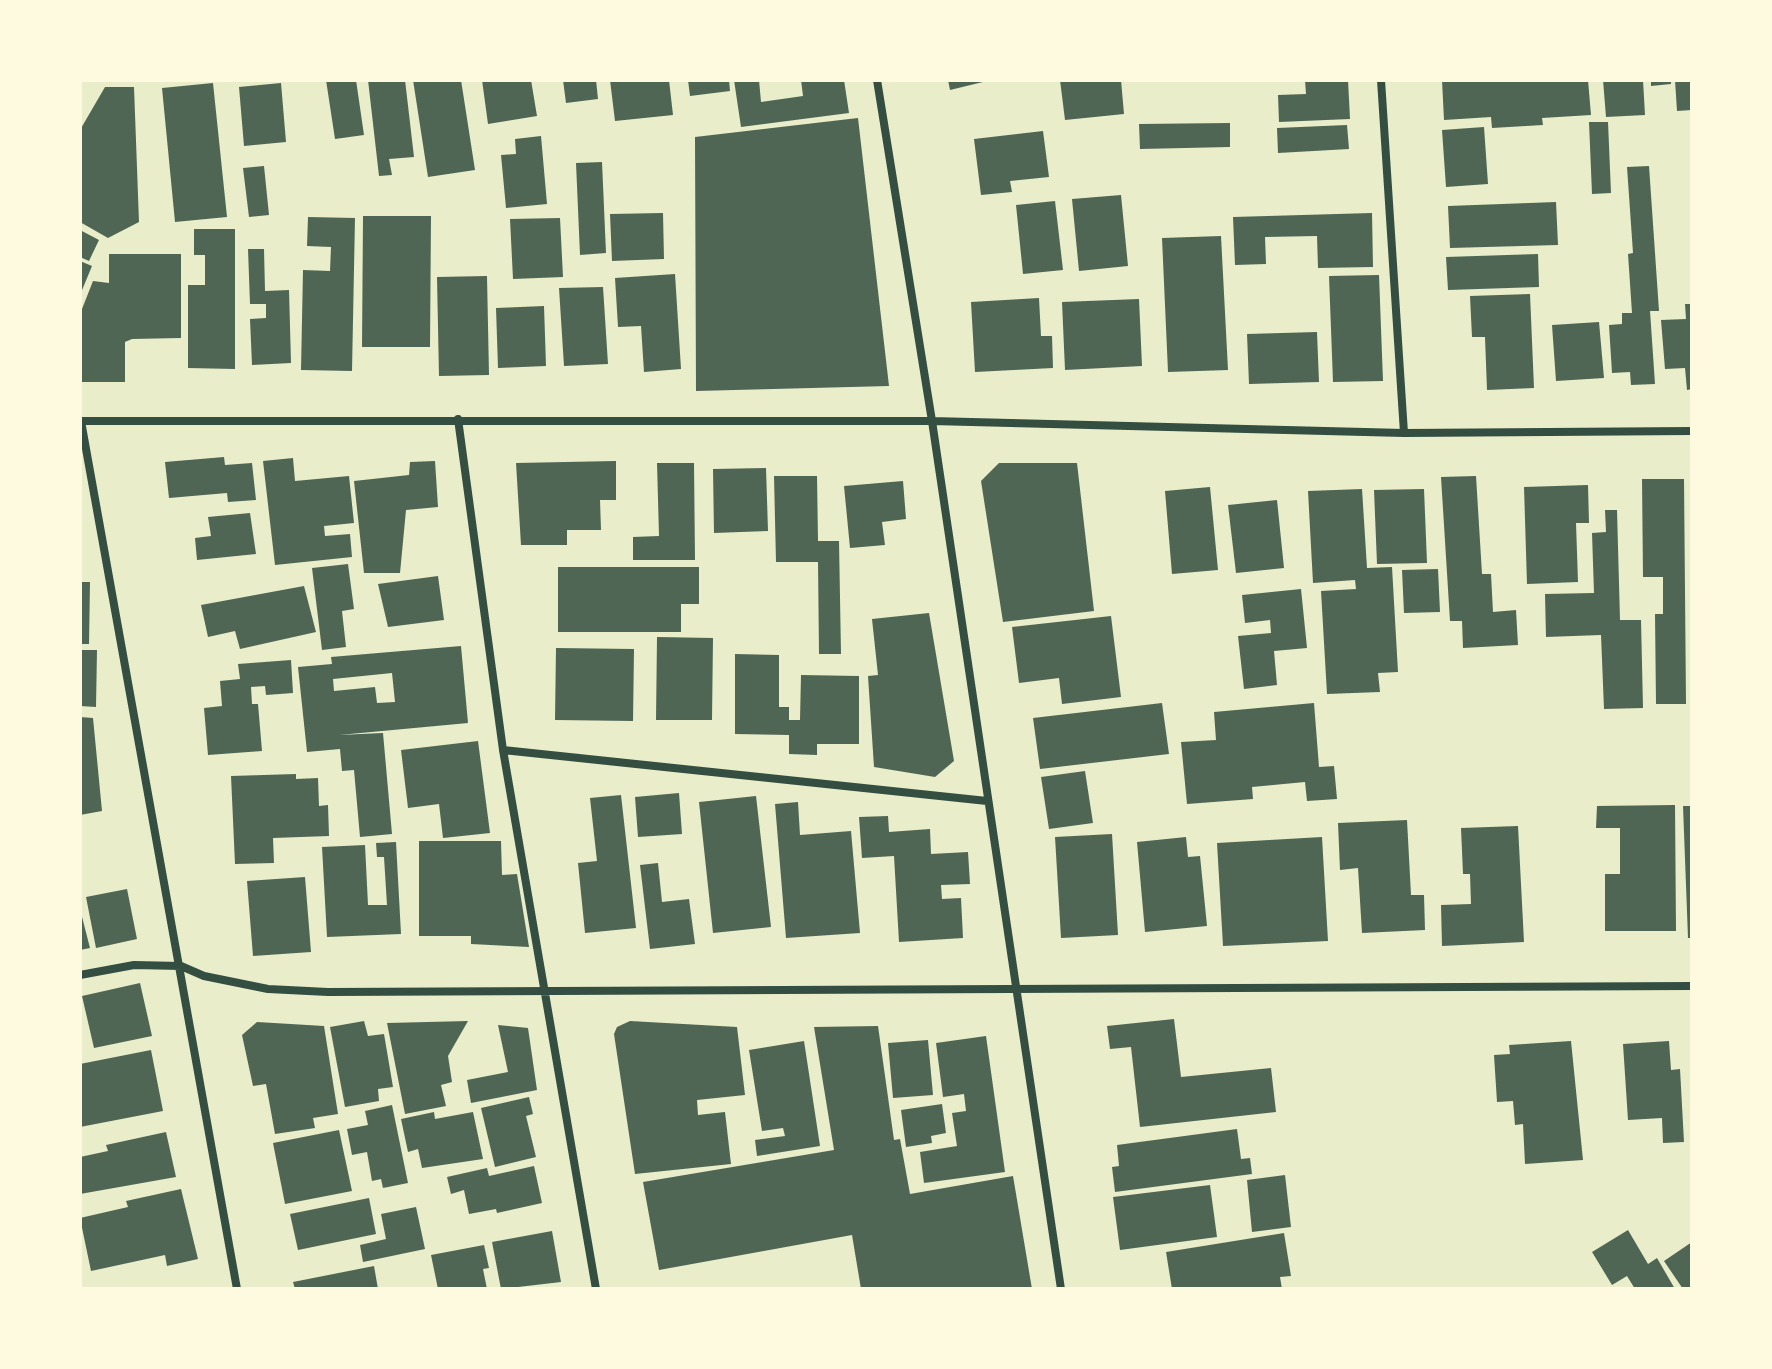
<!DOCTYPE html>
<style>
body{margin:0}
#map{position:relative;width:1772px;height:1369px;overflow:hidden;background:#e9edc9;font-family:"Golos Text",sans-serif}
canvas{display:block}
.frame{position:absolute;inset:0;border:82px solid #fefae0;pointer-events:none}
</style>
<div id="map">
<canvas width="1772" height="1369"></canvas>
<div class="frame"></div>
</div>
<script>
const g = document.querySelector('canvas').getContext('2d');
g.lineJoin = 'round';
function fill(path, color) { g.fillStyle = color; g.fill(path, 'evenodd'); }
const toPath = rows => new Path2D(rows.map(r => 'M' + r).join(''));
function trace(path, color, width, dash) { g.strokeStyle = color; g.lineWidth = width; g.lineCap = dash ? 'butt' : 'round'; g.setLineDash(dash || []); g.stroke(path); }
fill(toPath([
 [326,80,356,80,364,135,335,139],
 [368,80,405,80,414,157,389,159,392,175,379,176],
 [413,80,461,80,475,170,428,177],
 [482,80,531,80,537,116,488,124],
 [563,80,596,80,598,99,566,103],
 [610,80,669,80,673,115,615,121],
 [688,80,729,80,730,91,690,96],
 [734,80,759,80,761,102,803,96,801,80,844,80,849,113,741,127],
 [948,80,987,80,987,81,950,90],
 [1060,80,1121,80,1124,114,1065,120],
 [1305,80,1348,80,1350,119,1279,122,1278,95,1306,94],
 [1442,80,1588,80,1591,115,1542,118,1543,125,1492,128,1491,117,1444,120],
 [1603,80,1643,80,1645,115,1606,117],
 [1651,80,1671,80,1671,84,1651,86],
 [1675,80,1692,80,1692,110,1677,111],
 [213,83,227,217,175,222,162,88],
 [281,83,286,142,244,146,239,87],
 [105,87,134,87,139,222,108,238,80,222,80,130],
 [858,118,889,386,696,391,695,137],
 [1589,122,1608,122,1611,193,1592,194],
 [1230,123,1230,147,1140,149,1139,124],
 [1347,125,1349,149,1278,153,1277,128],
 [1484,127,1488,184,1446,187,1442,130],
 [1043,131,1049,177,1010,181,1012,192,981,195,974,139],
 [541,136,547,204,506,208,501,155,516,154,515,139],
 [602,162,606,253,580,255,576,163],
 [264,166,269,215,249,217,243,168],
 [1649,166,1659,311,1650,311,1655,384,1631,385,1630,372,1612,373,1609,325,1622,324,1622,313,1632,313,1628,254,1633,253,1627,167],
 [1121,195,1128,266,1079,271,1072,199],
 [1055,201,1063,270,1023,274,1016,205],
 [1556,202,1558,245,1450,248,1448,206],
 [663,213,664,259,612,261,610,214],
 [1372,213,1373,267,1318,268,1317,236,1265,237,1266,264,1235,265,1233,217],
 [363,216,431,216,430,347,362,347],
 [308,217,355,218,352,371,301,370,303,270,330,271,331,247,307,246],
 [560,218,563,277,513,279,510,219],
 [194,229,235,229,235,369,188,368,188,285,205,285,205,255,194,255],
 [80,230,99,240,89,261,80,257],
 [1221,236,1228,370,1168,372,1162,238],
 [248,249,264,249,265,291,289,290,291,363,252,365,250,319,266,318,266,304,250,304],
 [109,254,181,254,181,338,132,339,125,342,125,382,80,382,80,314,93,281,109,283],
 [1538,254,1539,287,1448,290,1446,257],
 [80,261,92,266,80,295],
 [675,274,681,369,644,372,641,326,618,327,615,278],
 [1379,275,1383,381,1333,382,1329,276],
 [487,276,489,375,439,376,437,277],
 [603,287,608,364,564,366,559,288],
 [1530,294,1534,388,1487,390,1485,337,1472,337,1470,296],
 [1039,298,1041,336,1052,336,1053,368,975,372,971,302],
 [1139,299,1142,366,1065,370,1062,302],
 [1685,304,1692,304,1692,389,1687,390,1685,368,1665,369,1661,320,1686,319],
 [544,306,546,366,498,368,496,308],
 [1599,322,1604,378,1556,381,1552,325],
 [1317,332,1319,382,1249,384,1247,334],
 [224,457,225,465,252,463,256,500,228,502,227,493,169,498,165,462],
 [293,458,295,481,349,476,354,523,324,526,325,536,350,534,352,557,275,565,263,461],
 [435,461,438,507,406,510,400,573,364,573,354,481,409,475,410,462],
 [616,461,616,500,600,500,601,530,567,530,567,545,521,545,516,463],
 [657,463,694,463,695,560,633,560,633,537,659,536],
 [999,463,1077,463,1094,611,1003,622,981,481],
 [766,468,768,531,714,533,713,469],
 [774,476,817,476,818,541,839,541,841,654,819,654,818,562,776,562],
 [1476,476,1482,574,1491,574,1493,612,1516,610,1518,645,1463,648,1462,621,1450,621,1441,477],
 [1642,479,1684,479,1686,704,1656,704,1655,614,1663,614,1663,577,1643,577],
 [903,481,906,519,882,522,885,545,850,548,844,486],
 [1588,485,1589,523,1576,523,1578,582,1527,584,1524,487],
 [1210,487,1218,570,1172,574,1165,491],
 [1362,489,1367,568,1392,567,1398,672,1378,673,1380,692,1327,694,1321,591,1356,589,1355,580,1313,583,1308,491],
 [1424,489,1427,563,1377,564,1374,490],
 [1277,500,1284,568,1236,573,1228,505],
 [1605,510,1617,510,1620,620,1641,620,1643,708,1604,709,1601,635,1546,637,1545,594,1594,593,1592,533,1606,532],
 [250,513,256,554,197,560,195,538,211,536,208,517],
 [348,564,354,609,342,611,346,647,322,650,312,568],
 [558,567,699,567,699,604,681,604,681,632,558,632],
 [1438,569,1440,612,1404,613,1402,570],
 [438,576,444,620,388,627,378,584],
 [80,582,90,582,89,644,80,644],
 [304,586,316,632,240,649,235,631,208,637,201,605],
 [1301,589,1307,648,1274,651,1277,685,1244,689,1238,636,1271,633,1270,620,1245,623,1242,595],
 [929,613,954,761,935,777,874,767,868,676,878,675,872,619],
 [1111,616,1121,697,1062,704,1059,678,1019,683,1012,627],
 [657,637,713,638,712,720,656,720],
 [461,646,468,723,339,735,383,733,392,834,360,837,354,770,342,771,340,749,307,752,298,667,332,664,331,657],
 [392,673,395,702,377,703,375,687,334,691,333,679],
 [556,648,634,649,633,721,555,720],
 [80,650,97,650,96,707,80,706],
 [735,654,779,655,779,707,789,707,789,720,800,720,801,675,859,676,859,744,817,744,817,755,789,754,789,735,735,734],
 [291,660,293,693,266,695,265,686,251,687,252,704,258,704,262,751,208,755,204,708,222,706,220,681,240,679,238,664],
 [1162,703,1169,754,1040,769,1033,718],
 [1314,703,1319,767,1334,766,1337,799,1307,801,1305,782,1252,787,1253,799,1187,804,1181,742,1216,740,1214,712],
 [80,717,93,718,102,811,80,815],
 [478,741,490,833,443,838,439,804,408,808,401,750],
 [1085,771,1093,823,1049,829,1041,777],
 [296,774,296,779,318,778,319,806,328,805,329,836,273,838,274,863,235,864,231,776],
 [679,793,682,834,638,837,635,797],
 [621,795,636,928,585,933,578,863,597,861,590,798],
 [756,796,771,927,713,933,699,802],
 [798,802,800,835,851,831,860,933,786,938,775,804],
 [1675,805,1676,931,1605,931,1605,874,1620,874,1620,828,1596,828,1597,806],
 [1683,806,1692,806,1692,938,1688,938],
 [888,816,889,832,930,829,931,854,968,852,970,884,941,885,942,899,961,898,963,938,899,942,894,856,862,858,859,817],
 [1407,820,1411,895,1424,895,1425,930,1362,933,1358,868,1340,870,1338,823],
 [1518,826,1524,942,1442,946,1441,905,1471,904,1470,874,1463,874,1461,828],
 [1112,834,1118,935,1061,938,1055,837],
 [1186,837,1188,857,1200,856,1207,926,1145,932,1137,842],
 [1322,837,1328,941,1223,946,1217,843],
 [419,841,501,841,502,875,517,874,529,947,471,944,471,936,419,936],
 [396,842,401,934,327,937,322,847,365,845,368,905,387,905,384,857,377,857,376,843],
 [658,863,662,902,689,899,695,944,650,949,640,865],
 [305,877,311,952,253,956,247,881],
 [127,889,137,939,96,948,86,897],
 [80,909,90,948,80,950],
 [140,983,152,1036,94,1048,82,996],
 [1174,1019,1181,1077,1271,1068,1276,1112,1140,1127,1131,1047,1110,1049,1107,1026],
 [364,1021,368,1036,384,1034,393,1087,378,1089,379,1101,345,1107,330,1027],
 [468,1021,448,1056,452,1082,441,1085,446,1106,405,1114,387,1023],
 [630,1021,737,1027,745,1095,697,1100,698,1115,725,1112,731,1164,635,1174,614,1034,617,1027],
 [257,1022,324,1026,338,1114,313,1118,315,1128,275,1134,266,1084,253,1086,242,1035],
 [498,1025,528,1028,537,1090,471,1103,467,1080,508,1072],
 [878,1026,894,1140,900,1139,910,1194,1013,1176,1032,1289,861,1289,852,1235,659,1270,643,1182,834,1150,814,1027],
 [986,1036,1005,1172,924,1183,920,1152,957,1146,952,1113,966,1111,964,1094,943,1097,936,1043],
 [928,1040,933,1095,893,1098,888,1043],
 [804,1041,820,1146,757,1156,755,1140,785,1136,783,1128,762,1131,749,1050],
 [1571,1041,1583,1160,1525,1164,1523,1124,1515,1125,1513,1101,1497,1102,1494,1055,1510,1054,1509,1045],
 [1669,1041,1671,1070,1680,1069,1684,1142,1663,1143,1662,1118,1628,1120,1623,1044],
 [151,1050,163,1111,80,1127,80,1064],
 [529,1097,533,1114,526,1116,536,1157,495,1167,481,1108],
 [942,1104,946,1133,931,1136,932,1143,906,1147,901,1110],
 [392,1105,408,1183,383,1188,381,1179,372,1181,367,1152,352,1155,347,1129,368,1125,365,1111],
 [434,1112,435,1119,473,1112,483,1159,422,1168,418,1149,408,1152,401,1119],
 [1237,1129,1241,1159,1250,1158,1252,1174,1115,1192,1112,1167,1119,1166,1117,1145],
 [339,1130,352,1191,285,1204,273,1143],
 [166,1132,176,1177,80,1194,80,1157,108,1151,106,1145],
 [534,1166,542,1203,497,1213,496,1209,469,1214,464,1190,451,1194,447,1177,487,1168,489,1176],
 [1285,1175,1291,1227,1252,1232,1247,1180],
 [1210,1185,1217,1237,1120,1250,1113,1197],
 [181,1189,198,1259,167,1266,165,1255,91,1271,80,1218,128,1207,126,1201],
 [369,1198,376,1234,298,1250,290,1214],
 [416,1207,425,1249,363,1262,360,1245,386,1239,381,1214],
 [1628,1230,1648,1264,1657,1258,1675,1289,1635,1289,1627,1276,1612,1285,1592,1252],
 [552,1231,561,1282,501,1289,492,1242],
 [1284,1233,1291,1276,1280,1277,1282,1289,1172,1289,1166,1252],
 [1692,1242,1692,1289,1683,1289,1664,1261],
 [484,1245,489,1268,483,1269,487,1289,438,1289,431,1255],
 [374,1266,378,1289,295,1289,293,1282]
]), '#4f6655');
trace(toPath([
 [877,80,932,421,1061,1289],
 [1381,80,1404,433],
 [458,419,503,750,596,1289],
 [80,421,932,421,1404,433,1692,431],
 [81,421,237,1289],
 [503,750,987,801],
 [80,975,134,965,181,966,204,976,268,989,328,992,1692,986]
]), '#344e41', 8);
</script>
